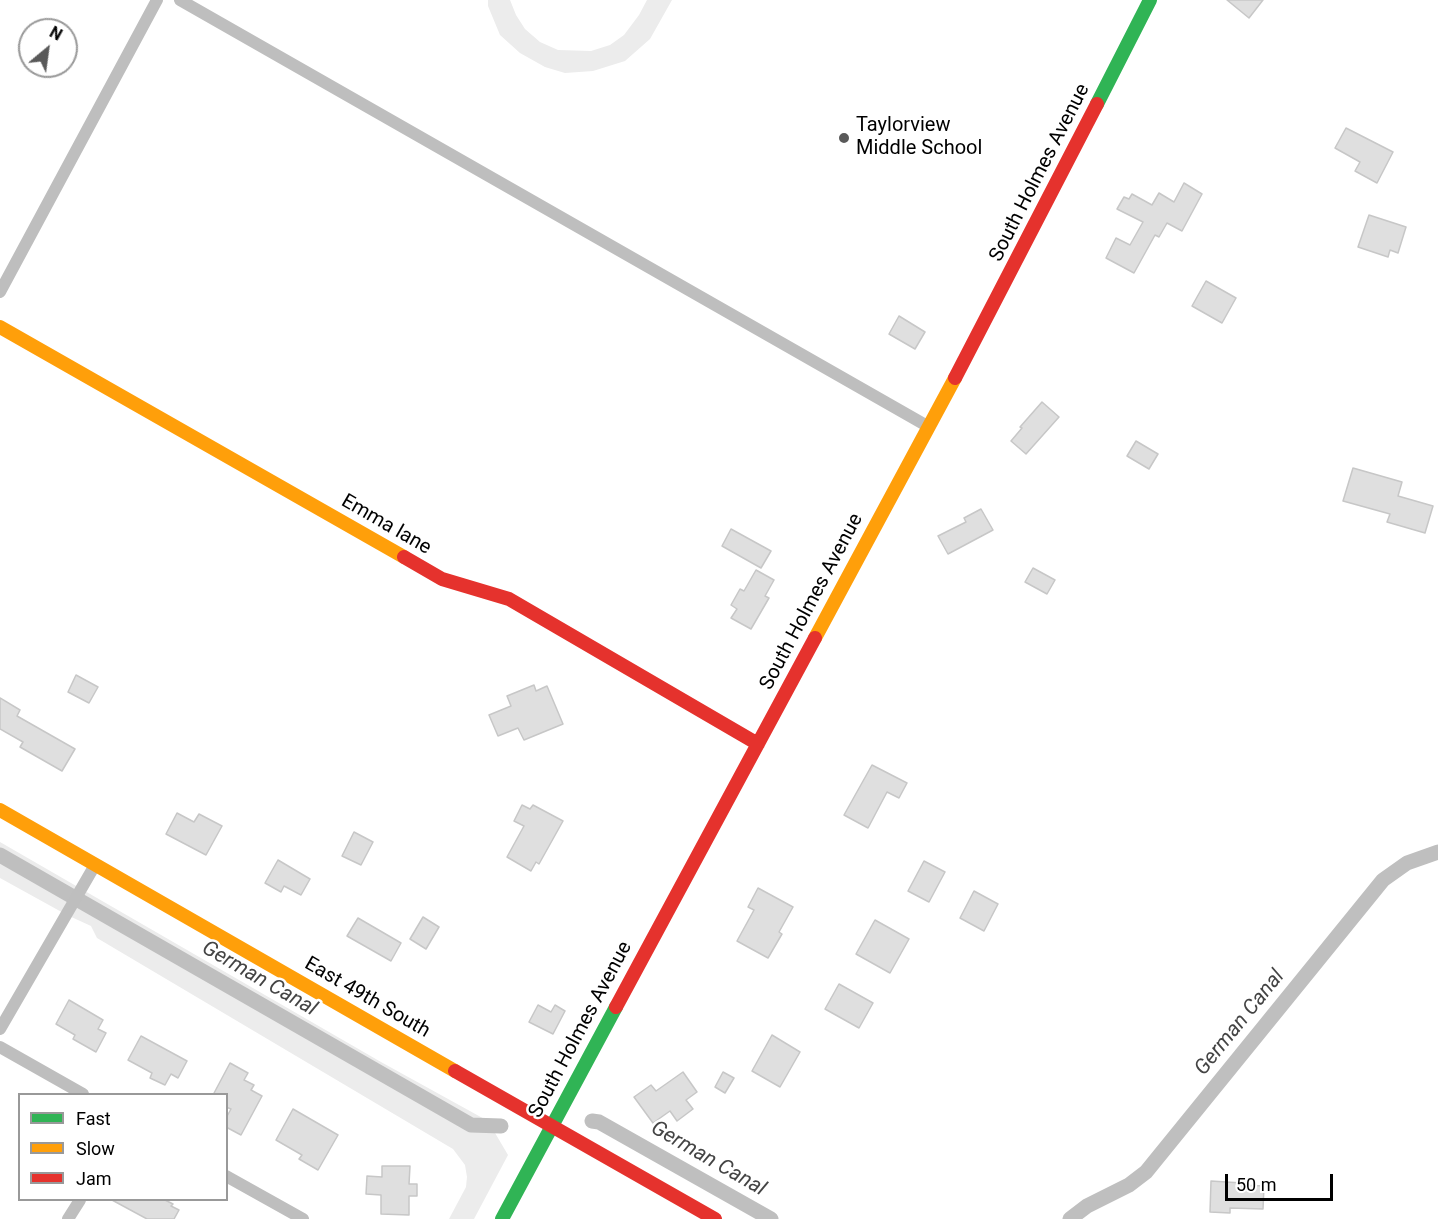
<!DOCTYPE html>
<style>
body{margin:0}
#map{position:relative;width:1438px;height:1219px;overflow:hidden;background:#fff;font-family:Roboto,sans-serif}
canvas{display:block}
.legend{position:absolute;left:18px;top:1093px;width:210px;height:108px;box-sizing:border-box;background:#fff;border:2px solid #999;margin:0;padding:8px 10px;list-style:none;font-size:18px;color:#000}
.legend li{display:flex;align-items:center;gap:12px;height:30px}
.legend b{width:30px;border:2px solid #999}
.north{position:absolute;left:18px;top:18px;width:60px;height:60px;box-sizing:border-box;background:#fff;border:2px solid #999;border-radius:50%;rotate:29deg;font-size:16px;font-weight:700;line-height:24px;text-align:center;color:#000}
.north::after{content:'';display:block;margin:auto;width:21px;height:27px;background:#595959;clip-path:polygon(50% 0,100% 100%,50% 72%,0 100%)}
.scale{position:absolute;left:1225px;top:1174px;width:108px;height:27px;box-sizing:border-box;border:3px solid #000;border-top:0;padding-left:8px;font-size:18px;line-height:21px;white-space:nowrap;color:#000;-webkit-text-stroke:4px #fff;paint-order:stroke}
</style>
<div id="map">
<canvas width="1438" height="1219"></canvas>
<ul class="legend">
<li><b style="height:8px;background:#30b455"></b>Fast</li>
<li><b style="height:8px;background:#ff9f0a"></b>Slow</li>
<li><b style="height:8px;background:#e5322d"></b>Jam</li>
</ul>
<div class="north">N</div>
<div class="scale">50 m</div>
</div>
<script>
const g = document.querySelector('canvas').getContext('2d');
g.lineJoin = 'round';
function fill(path, color) { g.fillStyle = color; g.fill(path, 'evenodd'); }
const toPath = rows => new Path2D(rows.map(r => 'M' + r).join(''));
function trace(path, color, width, dash) { g.strokeStyle = color; g.lineWidth = width; g.lineCap = dash ? 'butt' : 'round'; g.setLineDash(dash || []); g.stroke(path); }
function drawText(font, color, halo, rows, align = 'center') {
  g.font = font + ' Roboto,sans-serif'; g.lineWidth = 5; g.setLineDash([]); g.textBaseline = 'middle'; g.strokeStyle = halo; g.fillStyle = color; for (const [text, x, y, turn = 0] of rows) {
    g.save(); g.translate(x, y); g.rotate((+turn || 0) * Math.PI / 180); g.textAlign = isNaN(turn) ? turn : align; if (halo) g.strokeText(text, 0, 0); g.fillText(text, 0, 0); g.restore();
  }
}
fill(toPath([
 [488,0,510,0,516,15,525,29,540,42,558,50,591,51,610,45,624,35,639,15,647,0,672,0,650,39,625,61,593,71,565,73,545,67,520,53,500,35,488,6],
 [0,842,381,1062,488,1121,508,1155,474,1219,449,1219,466,1187,467,1177,465,1165,453,1149,97,938,91,926,67,915,0,878]
]), '#ececec');
trace(toPath([
 [0,855,471,1125,501,1126],
 [592,1121,599,1122,771,1219],
 [1070,1219,1087,1206,1129,1185,1146,1172,1383,880,1407,863,1438,852]
]), '#bfbfbf', 15);
const building = toPath([
 [1227,0,1263,0,1249,18,1227,0],
 [1346,128,1393,152,1377,183,1355,171,1360,162,1335,148,1346,128],
 [1184,183,1202,194,1182,231,1167,223,1159,237,1155,235,1134,273,1106,258,1116,238,1130,245,1143,222,1117,209,1124,197,1129,199,1132,194,1152,205,1159,193,1174,202,1184,183],
 [1369,215,1406,227,1398,253,1390,250,1388,257,1358,247,1369,215],
 [1206,281,1236,298,1222,323,1192,306,1206,281],
 [899,316,925,332,915,349,889,334,899,316],
 [1042,402,1059,417,1026,454,1011,441,1022,428,1020,427,1042,402],
 [1136,441,1158,454,1149,469,1127,456,1136,441],
 [1353,468,1402,482,1398,496,1433,506,1425,533,1387,522,1390,514,1343,501,1353,468],
 [981,509,993,530,948,554,938,536,966,522,964,518,981,509],
 [731,529,771,551,761,568,722,546,731,529],
 [1033,568,1055,580,1047,594,1025,582,1033,568],
 [756,570,774,580,765,596,769,598,751,629,731,618,737,609,731,605,740,589,744,591,756,570],
 [76,675,98,687,89,703,68,692,76,675],
 [534,685,536,691,547,686,563,724,524,740,518,728,498,736,489,715,511,706,507,696,534,685],
 [0,698,20,710,17,716,75,749,62,771,20,747,23,742,0,729,0,698],
 [872,765,907,783,899,798,887,792,868,828,844,815,872,765],
 [522,805,530,809,533,805,563,821,539,864,536,862,531,871,507,857,524,826,514,821,522,805],
 [177,813,194,822,199,814,222,826,206,855,166,834,177,813],
 [354,832,373,842,361,865,342,856,354,832],
 [278,860,310,879,301,895,284,886,281,892,265,883,278,860],
 [924,861,945,872,929,902,908,891,924,861],
 [758,888,793,907,779,932,782,934,768,958,737,941,754,910,748,907,758,888],
 [974,891,998,904,984,931,960,918,974,891],
 [423,917,439,927,426,949,410,939,423,917],
 [358,918,401,943,391,961,347,936,358,918],
 [875,920,909,939,890,973,856,954,875,920],
 [839,984,873,1003,859,1028,825,1009,839,984],
 [69,1000,103,1020,98,1029,106,1033,96,1052,73,1039,75,1035,56,1024,69,1000],
 [538,1005,551,1012,555,1005,565,1011,553,1034,529,1022,538,1005],
 [772,1035,800,1052,780,1087,752,1071,772,1035],
 [141,1036,187,1061,178,1078,171,1074,165,1085,150,1078,152,1073,128,1060,141,1036],
 [230,1063,248,1073,244,1080,254,1085,251,1090,262,1096,241,1135,226,1127,226,1118,231,1109,226,1107,226,1095,213,1095,230,1063],
 [683,1072,697,1092,686,1100,693,1109,677,1121,670,1111,653,1123,634,1097,651,1085,656,1091,683,1072],
 [723,1072,734,1078,725,1093,715,1087,723,1072],
 [293,1109,338,1135,318,1170,299,1159,302,1155,276,1140,293,1109],
 [382,1166,410,1166,409,1184,417,1184,417,1196,409,1196,409,1215,381,1214,381,1195,366,1194,367,1176,382,1177,382,1166],
 [1211,1181,1242,1183,1242,1185,1264,1186,1263,1209,1230,1208,1230,1213,1210,1212,1211,1181],
 [112,1200,165,1200,173,1204,171,1206,179,1210,174,1219,147,1219,112,1200]
]);
fill(building, '#dfdfdf');
trace(building, '#c7c7c7', 1.5);
trace(toPath([
 [180,0,929,427],
 [0,292,157,0],
 [0,1029,95,865],
 [0,1047,83,1094],
 [226,1176,303,1219],
 [68,1219,80,1200]
]), '#bebebe', 12);
trace(toPath([
 [1097,104,1150,0],
 [502,1219,616,1007]
]), '#30b455', 14);
trace(toPath([
 [0,327,404,557],
 [815,638,955,378],
 [0,810,455,1071]
]), '#ff9f0a', 14);
trace(toPath([
 [955,378,1097,104],
 [404,557,442,579,509,599,758,744],
 [616,1007,815,638],
 [455,1071,715,1219]
]), '#e5322d', 14);
for (const [x, y, r, color] of [
 [844,138,6,"#595959"]
]) { const dot = new Path2D(); dot.arc(x, y, r, 0, 2 * Math.PI); g.fillStyle = color; g.fill(dot); trace(dot, '#fff', 2); }
drawText('20px', '#000', '#fff', [
 ["Taylorview",856,126],
 ["Middle School",856,149]
], 'left');
drawText('20px', '#000', '#fff', [
 ["South Holmes Avenue",1040,173,-63],
 ["Emma lane",386,525,30],
 ["South Holmes Avenue",812,602,-62],
 ["East 49th South",367,998,30],
 ["South Holmes Avenue",581,1030,-62]
]);
drawText('italic 21px', '#444', '#fff', [
 ["German Canal",259,979,30],
 ["German Canal",1240,1023,-51],
 ["German Canal",708,1159,30]
]);
</script>
